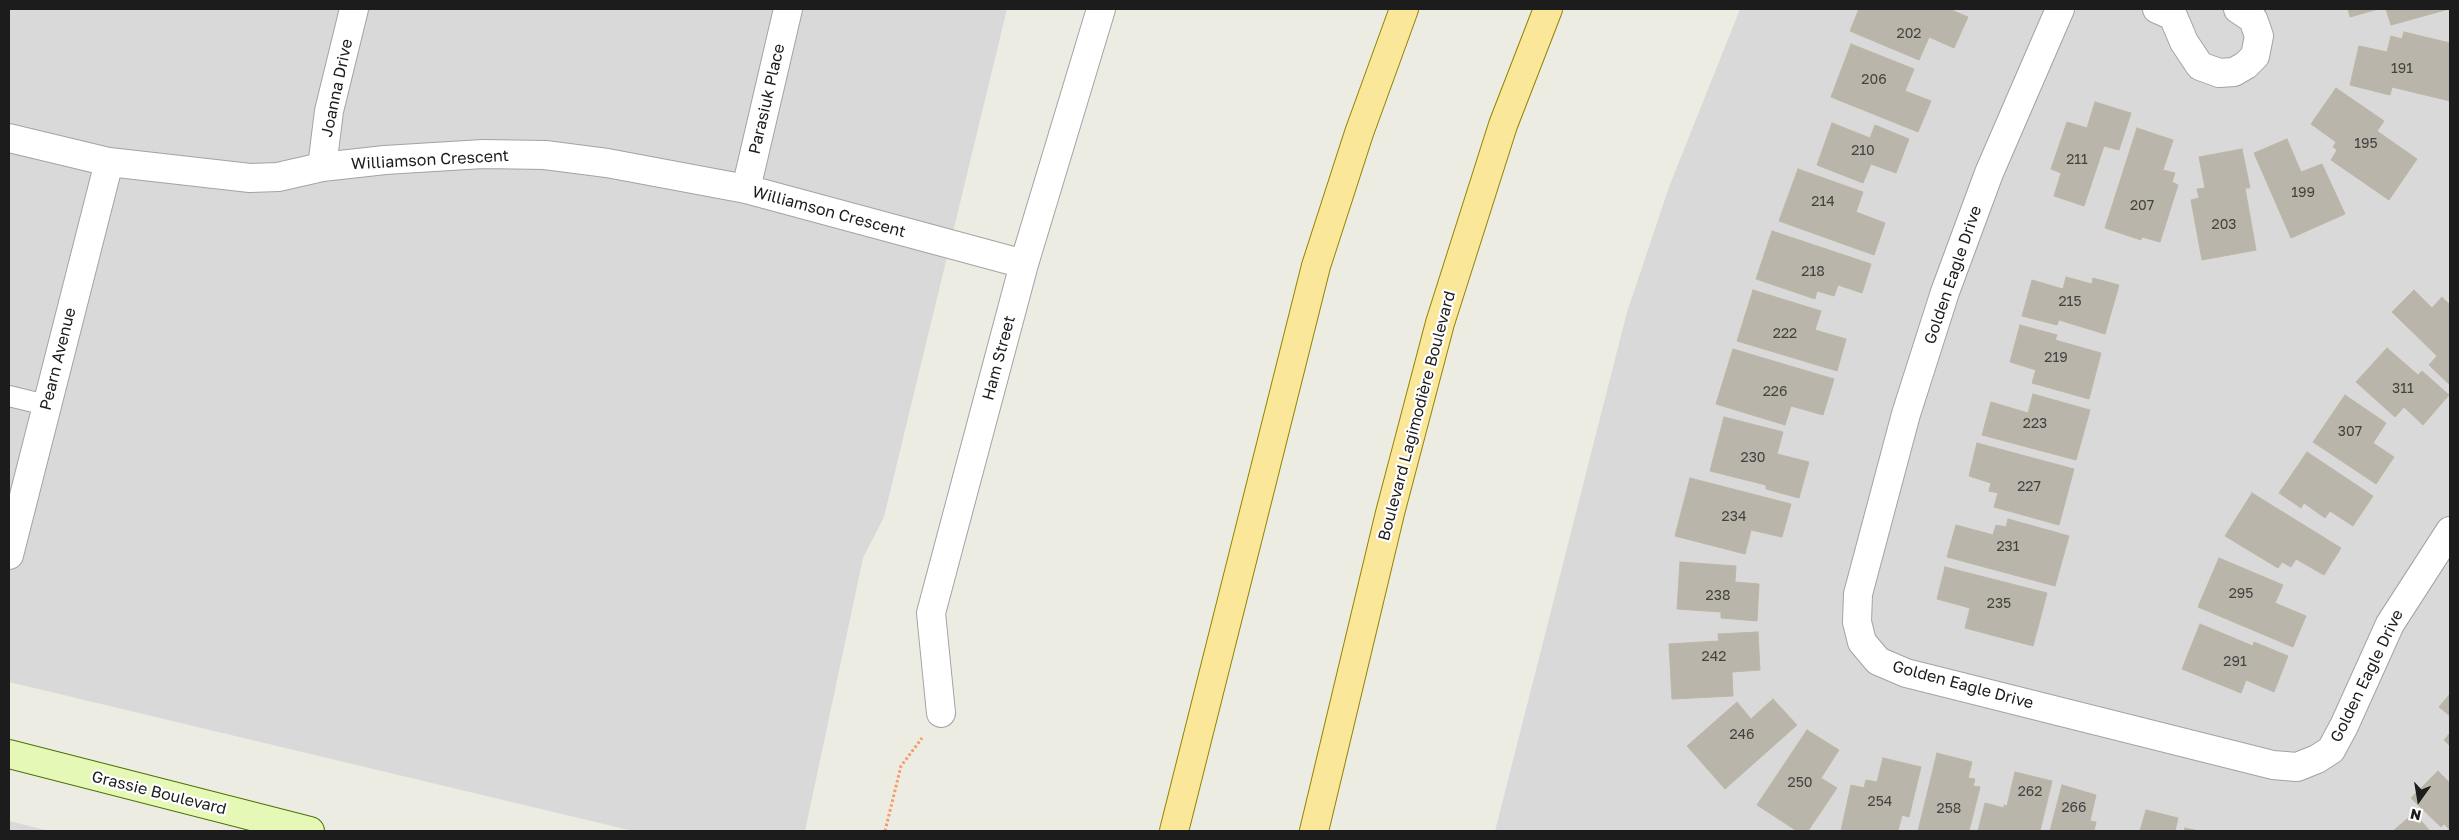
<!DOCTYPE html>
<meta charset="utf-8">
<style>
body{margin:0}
#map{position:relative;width:2459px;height:840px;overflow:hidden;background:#edece2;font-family:"Golos Text",sans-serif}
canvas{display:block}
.frame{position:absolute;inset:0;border:10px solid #1c1c1c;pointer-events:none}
.north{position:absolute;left:2394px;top:775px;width:50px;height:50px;-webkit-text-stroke:4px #fff;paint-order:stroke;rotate:193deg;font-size:14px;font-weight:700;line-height:20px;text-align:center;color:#1c1c1c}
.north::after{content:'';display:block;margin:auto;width:18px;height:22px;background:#1c1c1c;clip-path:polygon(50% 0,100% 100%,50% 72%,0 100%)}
</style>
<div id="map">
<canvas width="2459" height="840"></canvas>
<div class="frame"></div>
<div class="north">N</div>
</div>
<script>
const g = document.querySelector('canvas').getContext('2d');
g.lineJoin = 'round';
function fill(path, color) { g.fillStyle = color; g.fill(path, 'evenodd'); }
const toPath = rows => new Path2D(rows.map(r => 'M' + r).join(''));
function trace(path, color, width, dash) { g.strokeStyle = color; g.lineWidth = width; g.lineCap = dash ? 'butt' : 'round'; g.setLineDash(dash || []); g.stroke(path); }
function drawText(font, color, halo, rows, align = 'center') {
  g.font = font + ' "Golos Text",sans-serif'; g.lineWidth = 4.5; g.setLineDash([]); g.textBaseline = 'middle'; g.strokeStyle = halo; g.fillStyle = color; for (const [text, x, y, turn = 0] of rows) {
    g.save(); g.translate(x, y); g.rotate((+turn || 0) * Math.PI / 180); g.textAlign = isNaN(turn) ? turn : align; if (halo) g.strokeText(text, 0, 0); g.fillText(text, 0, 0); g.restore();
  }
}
fill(toPath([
 [9,9,1007,9,884,517,863,558,805,831,633,831,9,682],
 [1740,9,2450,9,2450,831,1495,831,1627,312,1669,187],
 [9,821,50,831,9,831]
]), '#dad9d9');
const building = toPath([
 [1859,9,1949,9,1968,17,1954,48,1929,37,1919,60,1850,31,1859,9],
 [2348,9,2378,9,2350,17,2348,9],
 [2386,9,2449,9,2391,25,2386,9],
 [2404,32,2450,43,2450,101,2392,87,2390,95,2350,85,2359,46,2387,52,2391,36,2402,39,2404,32],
 [1851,44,1914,69,1905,91,1931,101,1918,132,1831,97,1851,44],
 [2336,88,2384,121,2377,131,2417,159,2389,200,2331,160,2337,150,2333,147,2336,142,2311,124,2336,88],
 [2095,102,2131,113,2119,150,2104,146,2084,206,2054,196,2061,173,2051,169,2067,122,2087,128,2095,102],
 [1832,123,1870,138,1875,125,1909,139,1896,173,1871,164,1863,183,1817,165,1832,123],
 [2137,128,2173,140,2163,170,2175,173,2172,182,2178,185,2160,242,2142,237,2141,240,2105,228,2137,128],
 [2287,139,2301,172,2322,164,2345,214,2291,238,2254,153,2287,139],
 [2242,149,2250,188,2245,188,2256,250,2202,260,2191,200,2199,198,2197,189,2205,188,2199,157,2242,149],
 [1798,169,1863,192,1856,212,1885,223,1874,255,1779,221,1798,169],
 [1772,231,1871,264,1862,293,1838,285,1834,296,1817,291,1815,299,1756,279,1772,231],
 [2066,277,2092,284,2093,278,2119,285,2105,334,2059,320,2057,325,2022,316,2032,280,2063,289,2066,277],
 [1753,290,1821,311,1815,330,1846,339,1837,371,1737,341,1753,290],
 [2414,290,2432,308,2442,297,2450,305,2450,385,2429,365,2437,356,2392,312,2414,290],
 [2020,325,2057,335,2055,340,2101,353,2089,399,2032,383,2036,370,2010,362,2020,325],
 [2387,348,2418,375,2422,371,2449,395,2423,425,2404,407,2395,417,2356,382,2387,348],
 [1733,349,1834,379,1823,415,1791,406,1785,425,1716,404,1733,349],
 [2033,394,2090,410,2076,460,1982,435,1991,402,2028,413,2033,394],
 [2345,395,2386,423,2373,443,2394,457,2376,484,2313,442,2345,395],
 [1724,417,1783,432,1777,454,1809,462,1799,498,1766,489,1766,485,1710,471,1724,417],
 [1977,443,2074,469,2059,525,1994,507,1998,493,1989,491,1991,483,1969,476,1977,443],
 [2307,452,2373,496,2353,526,2330,511,2325,518,2304,503,2301,508,2279,493,2307,452],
 [1690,478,1791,504,1782,537,1751,530,1745,554,1675,536,1690,478],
 [2252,493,2341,548,2324,575,2296,559,2291,567,2282,562,2278,568,2225,536,2252,493],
 [2008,519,2069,536,2055,586,1947,557,1956,525,1993,535,1996,525,2006,527,2008,519],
 [2219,558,2283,585,2275,603,2306,616,2293,647,2198,607,2219,558],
 [1680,562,1736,566,1735,582,1759,584,1757,621,1721,618,1721,612,1677,609,1680,562],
 [1945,567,2047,593,2033,646,1965,628,1970,608,1937,599,1945,567],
 [2200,624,2253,646,2254,642,2288,656,2274,692,2246,680,2241,693,2182,669,2200,624],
 [1758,632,1760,670,1732,672,1733,696,1672,699,1669,644,1719,641,1718,634,1758,632],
 [2450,694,2450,716,2439,707,2450,694],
 [1773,699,1797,725,1725,789,1687,746,1737,702,1751,719,1773,699],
 [1807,730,1839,750,1821,778,1837,788,1808,831,1797,831,1757,805,1807,730],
 [2450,733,2450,746,2444,740,2450,733],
 [1937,753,1972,762,1968,778,1975,779,1973,786,1980,787,1969,831,1918,831,1937,753],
 [1883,758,1921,767,1909,817,1902,815,1898,831,1841,831,1851,785,1864,788,1866,780,1877,782,1883,758],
 [2438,771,2450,783,2450,830,2444,824,2441,827,2411,798,2438,771],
 [2015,772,2052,781,2040,831,1978,831,1985,803,2004,808,2004,805,2007,806,2015,772],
 [2062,785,2096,795,2090,821,2096,822,2094,831,2050,831,2062,785],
 [2146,810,2178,818,2175,831,2140,831,2146,810],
 [2414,813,2430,831,2393,831,2414,813],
 [2185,828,2199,831,2184,831,2185,828]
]);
fill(building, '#bab5ab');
trace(building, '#bfb6a5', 1);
const lane = toPath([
 [9,396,46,405]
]);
const street = toPath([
 [2060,9,1989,173,1945,292,1906,414,1858,594,1857,622,1862,642,1878,661,1906,673,2273,765,2297,767,2317,759,2331,750,2344,726,2390,624,2450,531],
 [2157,9,2173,16,2184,42,2200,66,2219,73,2234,72,2246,65,2255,56,2259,36,2253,19,2238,9],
 [9,138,109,162,250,178,278,177,322,167,385,160,483,154,545,155,607,163,746,189,1024,264],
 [322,167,329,111,354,9],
 [746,189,788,9],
 [9,555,109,162],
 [941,713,931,613,1024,264,1101,9]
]);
const secondary = toPath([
 [9,754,310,831]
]);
const primary = toPath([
 [1174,831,1316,266,1359,133,1404,9],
 [1314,831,1390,513,1440,323,1503,125,1548,9]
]);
trace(lane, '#a3a3a3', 22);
trace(street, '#a3a3a3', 30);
trace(secondary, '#4c7006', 30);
trace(primary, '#928402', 30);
trace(toPath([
 [885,831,901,766,922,738]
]), '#f79969', 3, [2.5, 2.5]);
trace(lane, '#fff', 20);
trace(street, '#fff', 28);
trace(secondary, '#e5f8b5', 28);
trace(primary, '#fae79a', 28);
drawText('14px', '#444240', null, [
 ["202",1909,34],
 ["191",2402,69],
 ["206",1874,80],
 ["195",2366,144],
 ["210",1863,151],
 ["211",2077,160],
 ["199",2303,193],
 ["214",1823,202],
 ["207",2142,206],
 ["203",2224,225],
 ["218",1813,272],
 ["215",2070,302],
 ["222",1785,334],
 ["219",2056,358],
 ["311",2403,389],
 ["226",1775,392],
 ["223",2035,424],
 ["307",2350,432],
 ["230",1753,458],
 ["227",2029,487],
 ["234",1734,517],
 ["231",2008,547],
 ["295",2241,594],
 ["238",1718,596],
 ["235",1999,604],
 ["242",1714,657],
 ["291",2235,662],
 ["246",1742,735],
 ["250",1800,783],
 ["262",2030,792],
 ["254",1880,802],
 ["266",2074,808],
 ["258",1949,809]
]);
drawText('16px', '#1c1c1c', '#fff', [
 ["Joanna Drive",337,88,-78],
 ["Parasiuk Place",767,99,-77],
 ["Williamson Crescent",430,160,-3],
 ["Williamson Crescent",829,212,15],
 ["Golden Eagle Drive",1953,275,-71],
 ["Ham Street",999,358,-75],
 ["Pearn Avenue",58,359,-76],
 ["Boulevard Lagimodière Boulevard",1417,416,-75],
 ["Golden Eagle Drive",2367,676,-64],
 ["Golden Eagle Drive",1963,685,15],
 ["Grassie Boulevard",159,793,14]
]);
</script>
